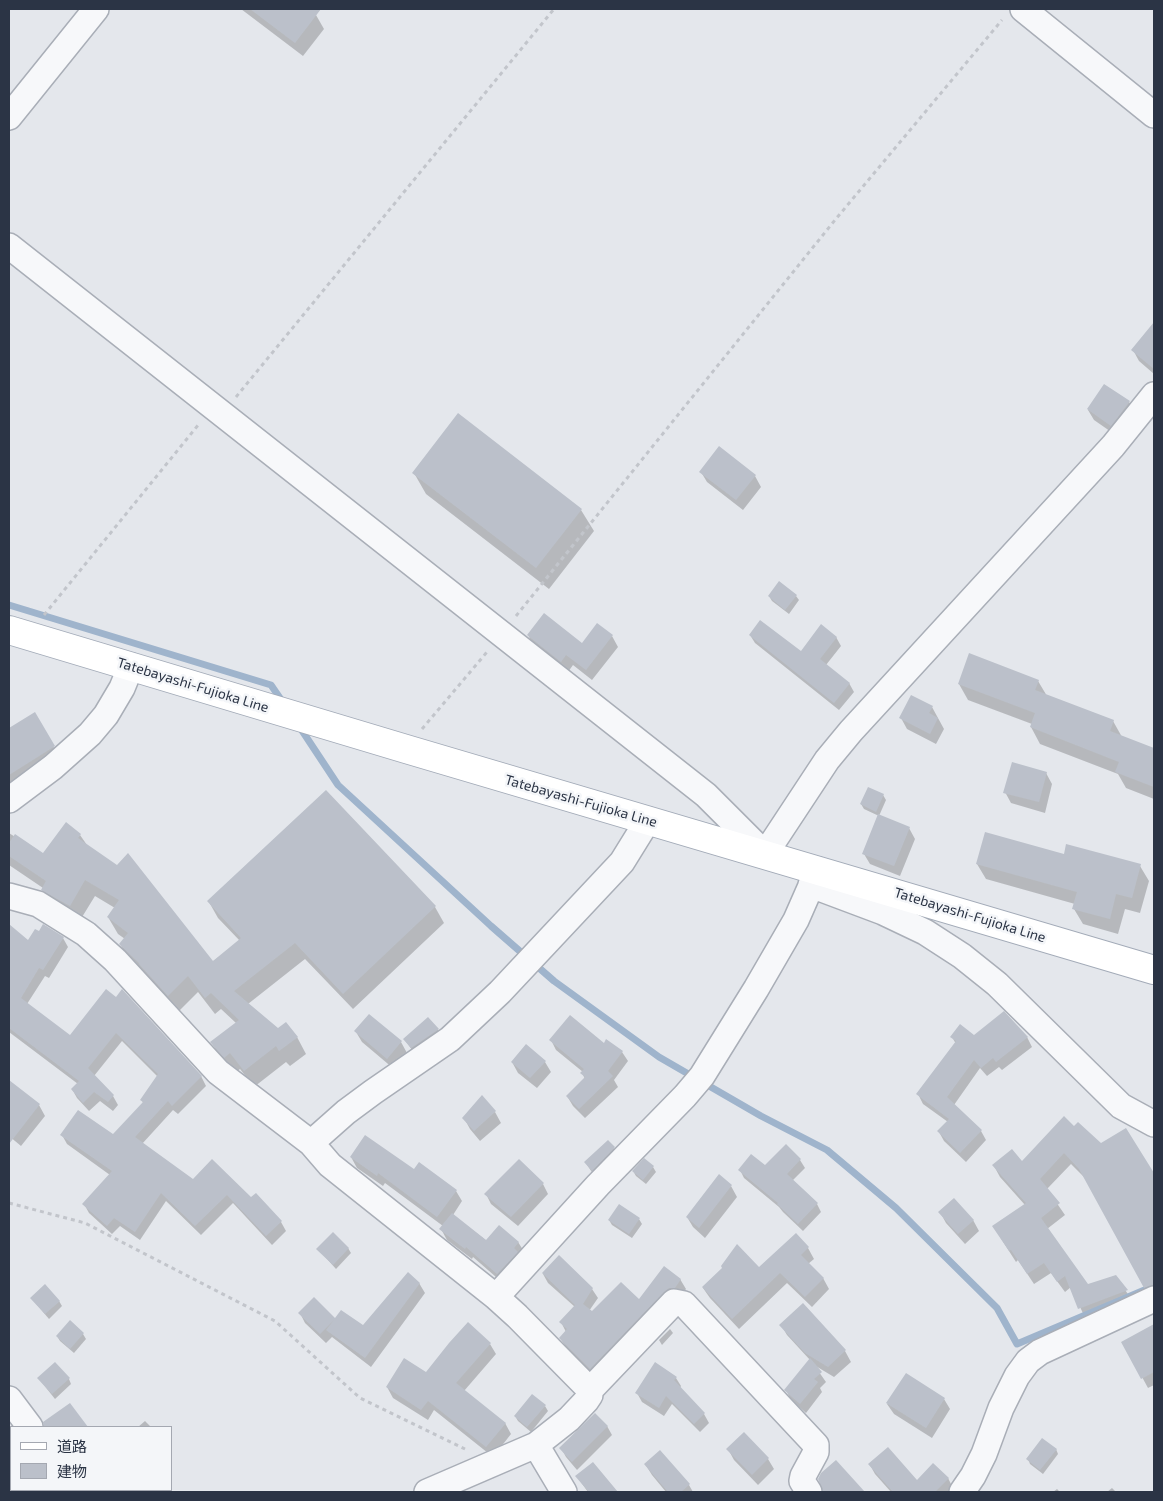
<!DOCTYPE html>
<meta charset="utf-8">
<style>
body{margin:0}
#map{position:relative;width:1163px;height:1501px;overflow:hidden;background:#e4e7ec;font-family:"Exo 2","Noto Sans JP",sans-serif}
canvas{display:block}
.frame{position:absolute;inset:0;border:10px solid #2b3445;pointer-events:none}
.legend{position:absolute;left:10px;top:1426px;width:162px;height:65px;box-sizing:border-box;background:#f4f6f9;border:1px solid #a4a8b1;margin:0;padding:6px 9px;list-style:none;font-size:15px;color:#2b3445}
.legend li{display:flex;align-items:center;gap:10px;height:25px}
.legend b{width:25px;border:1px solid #a4a8b1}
</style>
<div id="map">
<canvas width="1163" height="1501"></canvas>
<div class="frame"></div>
<ul class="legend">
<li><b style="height:6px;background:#fff"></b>道路</li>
<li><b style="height:14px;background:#bbc0ca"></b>建物</li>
</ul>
</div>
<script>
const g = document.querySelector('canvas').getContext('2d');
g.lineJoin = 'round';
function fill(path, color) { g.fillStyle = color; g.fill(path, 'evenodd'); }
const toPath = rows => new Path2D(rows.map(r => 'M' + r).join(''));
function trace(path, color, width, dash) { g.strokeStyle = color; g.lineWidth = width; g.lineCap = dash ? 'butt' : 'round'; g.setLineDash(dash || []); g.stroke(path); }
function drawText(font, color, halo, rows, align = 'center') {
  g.font = font + ' "Exo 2",sans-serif'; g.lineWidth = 5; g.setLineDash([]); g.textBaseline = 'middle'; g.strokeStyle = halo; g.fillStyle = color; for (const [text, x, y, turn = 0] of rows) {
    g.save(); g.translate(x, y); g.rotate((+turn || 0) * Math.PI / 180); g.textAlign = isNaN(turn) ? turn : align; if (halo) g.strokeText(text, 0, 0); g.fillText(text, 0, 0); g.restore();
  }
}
fill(toPath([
 [241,9,308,9,316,15,324,29,303,56],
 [1154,324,1154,374,1139,361,1133,350],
 [1104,386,1129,402,1136,413,1117,436,1094,420,1088,410],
 [701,472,755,476,761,487,743,510,707,482],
 [414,473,581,510,594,531,549,589,426,494],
 [769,596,796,596,799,600,789,614,772,601],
 [528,635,582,645,612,636,618,647,592,680,573,665,568,672,534,646],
 [750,635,801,653,836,637,841,646,826,665,849,683,854,692,839,710,755,643],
 [1038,681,1047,696,1113,721,1122,737,1154,750,1154,799,1126,788,1118,774,1040,744,1031,727,1032,724,968,700,959,684],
 [932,707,944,729,936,744,907,729,901,718],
 [34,714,63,763,9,796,9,729],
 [1046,773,1052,784,1045,813,1011,803,1005,792],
 [883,795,886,800,879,816,909,828,915,839,900,876,870,864,864,854,879,816,864,809,861,804],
 [9,833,43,855,80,835,87,845,212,962,240,941,218,918,209,902,435,907,444,923,353,1009,305,959,248,1004,278,1030,297,1037,306,1054,290,1066,286,1062,254,1087,240,1069,235,1073,221,1059,212,1043,236,1023,221,1009,215,1014,198,992,178,1012,130,961,120,944,125,939,118,934,108,917,115,908,95,896,79,922,52,906,42,890,43,888,9,865],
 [1065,856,1140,866,1149,881,1140,913,1125,909,1118,934,1083,924,1074,909,1075,904,986,879,977,864],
 [9,925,29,942,63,938,68,947,49,978,45,976,27,1004,70,1036,106,991,201,1076,206,1086,178,1114,173,1110,142,1144,193,1180,251,1199,281,1222,286,1231,272,1245,233,1203,201,1235,166,1201,140,1240,120,1226,112,1234,89,1213,84,1204,110,1175,67,1144,62,1135,113,1136,143,1103,142,1100,158,1077,122,1041,94,1076,113,1096,118,1105,113,1111,100,1101,89,1111,77,1098,72,1089,78,1084,9,1032],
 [428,1018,438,1030,444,1040,418,1058,404,1039],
 [356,1032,401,1042,407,1053,394,1069,362,1042],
 [952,1037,1027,1037,1032,1047,1002,1070,999,1067,987,1076,980,1068,954,1105,981,1131,986,1140,966,1162,944,1141,939,1132,948,1122,923,1104,918,1094,956,1044],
 [551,1040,604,1044,622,1052,628,1061,614,1080,618,1087,585,1118,573,1106,567,1096,585,1079,582,1073,583,1072,556,1050],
 [512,1062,545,1062,551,1072,537,1088,518,1073],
 [13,1084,39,1105,45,1116,21,1146,9,1136,9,1089],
 [495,1112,501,1123,480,1141,470,1129,464,1118],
 [1074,1128,1101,1145,1125,1130,1154,1175,1154,1296,1151,1298,1086,1179,1071,1164,1047,1189,1065,1215,1047,1229,1087,1285,1115,1276,1133,1301,1086,1320,1071,1287,1065,1292,1051,1273,1034,1284,1018,1260,1016,1262,1000,1237,1025,1205,1000,1177,994,1166,1022,1163],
 [786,1146,800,1160,805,1168,792,1181,817,1204,821,1212,803,1231,783,1212,779,1207,744,1178,740,1170,765,1166],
 [614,1148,620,1159,598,1181,585,1162],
 [351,1157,456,1191,462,1201,453,1215,487,1241,518,1242,525,1253,504,1284,473,1257,472,1259,447,1240,441,1229,443,1226,385,1183,383,1186,357,1168],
 [653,1167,656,1172,646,1184,636,1176,633,1171],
 [543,1184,548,1194,518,1226,491,1204,486,1194],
 [731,1186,737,1197,705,1238,693,1227,687,1217],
 [940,1212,973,1220,979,1231,965,1244,946,1223],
 [639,1219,642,1224,632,1238,612,1225,609,1220],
 [796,1235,808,1248,814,1259,808,1264,823,1278,829,1289,812,1307,787,1283,739,1329,710,1298,703,1288,759,1268],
 [348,1248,351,1253,336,1269,318,1249],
 [543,1274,592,1289,598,1298,589,1311,592,1313,640,1301,680,1279,686,1289,680,1297,596,1377,566,1347,560,1338,566,1332,561,1322,575,1307,548,1283],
 [419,1283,425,1293,371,1367,332,1337,326,1343,305,1323,300,1313,335,1319,364,1327],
 [31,1298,59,1301,62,1306,49,1319],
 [803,1305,845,1351,851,1362,834,1377,814,1365,826,1382,820,1388,822,1392,806,1413,791,1400,786,1390,810,1360,787,1335,781,1325],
 [70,1322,83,1334,86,1339,74,1353,60,1341,57,1336],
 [1150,1328,1154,1335,1154,1385,1148,1388,1123,1342],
 [670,1329,673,1333,662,1345,659,1340],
 [490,1344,496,1354,464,1391,505,1423,511,1434,493,1457,434,1410,428,1420,393,1398,387,1387,426,1374],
 [655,1364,676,1378,681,1386,680,1388,704,1414,709,1423,700,1432,672,1404,664,1416,642,1402,637,1393],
 [39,1379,69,1379,71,1384,55,1399],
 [944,1399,950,1409,932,1438,894,1414,887,1404],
 [545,1406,548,1411,531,1432,518,1421,515,1416],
 [145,1421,151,1427,138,1427],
 [607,1426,612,1435,577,1470,566,1457,561,1448],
 [728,1449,768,1459,774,1469,758,1485,734,1460],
 [1056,1449,1058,1454,1043,1474,1030,1464,1028,1459],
 [11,1464,11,1490,20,1490,18,1492,9,1492,9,1466],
 [593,1464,616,1492,588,1492,577,1477],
 [645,1464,689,1485,693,1492,666,1492,652,1475],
 [870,1465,917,1482,948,1478,953,1488,949,1492,891,1492,875,1474],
 [1112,1488,1116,1492,1107,1492],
 [1057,1489,1060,1492,1053,1492]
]), '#0003');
trace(toPath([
 [9,605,271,685,284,704],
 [299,726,338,785,491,926,554,981,659,1057,761,1116,827,1150,896,1208,997,1308,1017,1344,1154,1286]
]), '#9fb4cc', 7);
fill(toPath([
 [250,9,321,9,295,43],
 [1154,322,1154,369,1131,350],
 [1104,384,1130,401,1111,426,1087,409],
 [458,413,582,509,536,568,412,473],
 [719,446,756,475,736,500,699,472],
 [779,581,797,595,785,610,768,596],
 [544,613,582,643,597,623,613,635,586,670,566,655,561,662,527,635],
 [760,620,801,651,821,624,837,637,820,659,850,683,834,703,749,635],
 [969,653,1039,680,1035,690,1114,720,1110,731,1154,748,1154,787,1115,772,1119,762,1030,727,1035,713,958,684],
 [911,695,933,706,929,713,938,718,930,734,899,718],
 [35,712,55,746,9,775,9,728],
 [1012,762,1047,772,1039,802,1003,793],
 [868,787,884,794,876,812,860,804],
 [326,790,436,906,343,994,295,943,234,991,278,1028,286,1022,298,1037,279,1051,276,1046,244,1071,230,1053,224,1058,210,1042,239,1020,211,993,205,998,188,976,168,996,139,964,139,963,119,944,128,933,107,917,119,900,85,880,70,906,41,890,46,881,9,856,9,843,15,834,43,853,66,822,81,834,78,838,117,865,128,853,213,961,241,938,207,901],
 [878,814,910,827,894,866,862,854],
 [985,832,1064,854,1066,844,1141,864,1132,898,1116,894,1110,919,1072,909,1077,892,976,864],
 [9,924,28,940,35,929,39,931,43,924,64,937,43,970,39,968,21,998,70,1035,106,989,116,997,122,989,202,1076,172,1106,168,1101,135,1137,193,1179,212,1159,251,1197,256,1193,282,1221,266,1236,227,1195,195,1226,161,1193,135,1232,114,1218,107,1226,82,1204,112,1171,60,1135,78,1110,113,1134,143,1102,140,1100,158,1074,116,1033,88,1068,114,1095,108,1102,94,1092,83,1103,71,1089,79,1081,9,1028],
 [1004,1011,1028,1037,996,1062,993,1058,981,1068,974,1060,947,1097,982,1130,960,1153,937,1131,949,1119,916,1094,956,1041,950,1037,960,1024,974,1035],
 [369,1014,402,1041,387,1059,354,1031],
 [570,1015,604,1043,606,1039,623,1051,608,1071,613,1076,579,1109,566,1096,585,1077,580,1073,584,1069,549,1040],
 [428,1017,439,1029,411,1048,403,1039],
 [526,1044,546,1061,530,1078,511,1062],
 [9,1080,40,1104,9,1144],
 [482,1095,496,1111,474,1131,462,1118],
 [1064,1116,1074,1126,1078,1122,1101,1143,1126,1128,1154,1173,1154,1285,1144,1288,1079,1169,1064,1153,1040,1179,1060,1203,1041,1218,1088,1284,1116,1275,1128,1290,1078,1309,1065,1276,1057,1282,1044,1263,1027,1274,1011,1250,1009,1251,992,1226,1026,1203,992,1165,1012,1149,1022,1161],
 [365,1135,414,1169,419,1162,457,1190,437,1217,378,1173,377,1176,350,1157],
 [608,1140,615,1147,592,1171,584,1162],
 [786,1144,801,1159,787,1174,818,1203,798,1224,777,1204,778,1203,738,1170,751,1154,765,1165],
 [644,1158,654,1166,643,1180,632,1171],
 [519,1159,544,1183,511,1217,484,1194],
 [719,1174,732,1185,699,1228,686,1217],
 [954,1198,974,1220,958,1234,938,1212],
 [619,1204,640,1218,629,1234,608,1220],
 [452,1213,486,1240,499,1225,519,1242,514,1248,518,1252,497,1274,466,1247,465,1249,439,1229],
 [333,1232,349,1248,333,1265,316,1249],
 [796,1233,809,1247,801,1255,824,1278,805,1297,780,1273,732,1319,702,1287,722,1268,721,1266,737,1244,759,1267],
 [559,1255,593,1288,583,1304,592,1311,621,1282,639,1299,664,1266,681,1279,675,1288,669,1288,664,1292,590,1369,559,1338,567,1329,559,1322,575,1305,542,1273],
 [408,1272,420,1283,365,1358,326,1330,334,1320,320,1334,298,1313,314,1297,335,1318,341,1310,363,1325],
 [45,1284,60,1301,45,1314,30,1298],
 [803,1303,846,1350,828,1367,805,1353,779,1325],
 [70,1320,84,1333,70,1349,56,1336],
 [468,1322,491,1343,456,1383,506,1423,486,1447,428,1401,421,1410,386,1387,404,1358,426,1372,449,1343],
 [1154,1324,1154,1372,1141,1379,1121,1342],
 [810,1358,822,1372,814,1379,818,1382,800,1404,784,1390],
 [55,1362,70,1378,52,1394,37,1378],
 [655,1362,677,1377,674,1380,705,1413,694,1424,666,1396,659,1408,635,1393],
 [906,1373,945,1398,926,1428,886,1403],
 [532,1394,546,1405,527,1427,514,1416],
 [70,1403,88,1427,44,1427,43,1422],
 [595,1413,608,1426,572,1462,559,1448],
 [744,1432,769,1458,752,1475,726,1449],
 [1042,1438,1057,1449,1040,1470,1026,1459],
 [888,1447,917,1480,933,1463,949,1478,935,1492,893,1492,868,1464],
 [660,1450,690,1484,681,1492,668,1492,644,1464],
 [836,1460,865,1492,823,1492,818,1479,821,1473],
 [593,1462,618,1492,589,1492,575,1476]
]), '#bbc0ca');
const minor = toPath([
 [1023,9,1154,115],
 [9,117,96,9],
 [9,246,706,795,765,854,827,760,851,731,1113,446,1154,395],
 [9,800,53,767,90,734,106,715,122,688,131,666],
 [811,885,883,912,925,932,962,956,997,984,1121,1106,1154,1124],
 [9,896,38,904,86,934,115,960,218,1072,311,1143,330,1165,496,1297,517,1316,590,1390,590,1395,586,1401,569,1419,536,1445,427,1492],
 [311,1143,346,1112,373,1092,450,1039,500,992,622,862,648,820],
 [496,1297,598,1185,685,1096,702,1076,756,989,796,920,818,870],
 [590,1390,674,1302,684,1304,816,1445,816,1452,803,1476,802,1481,809,1492],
 [9,1399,30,1427],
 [536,1445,564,1492],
 [76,1490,78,1492],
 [962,1492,973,1476,984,1454,1001,1408,1017,1376,1028,1361,1040,1352,1154,1299]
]);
const major = toPath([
 [9,630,406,749,1154,970]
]);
trace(minor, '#a9aeb7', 28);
trace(major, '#a3abb8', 30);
trace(toPath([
 [236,397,554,9],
 [44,615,199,424],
 [516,616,835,220,1002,20],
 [422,729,487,652],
 [9,1203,85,1223,275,1321,360,1398,465,1449]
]), '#c2c5cb', 3, [4, 4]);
trace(minor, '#f7f8fa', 25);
trace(major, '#fff', 28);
drawText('14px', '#2b3445', '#f4f6f9', [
 ["Tatebayashi-Fujioka Line",193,685,17],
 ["Tatebayashi-Fujioka Line",581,801,16],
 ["Tatebayashi-Fujioka Line",970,915,17]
]);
</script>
